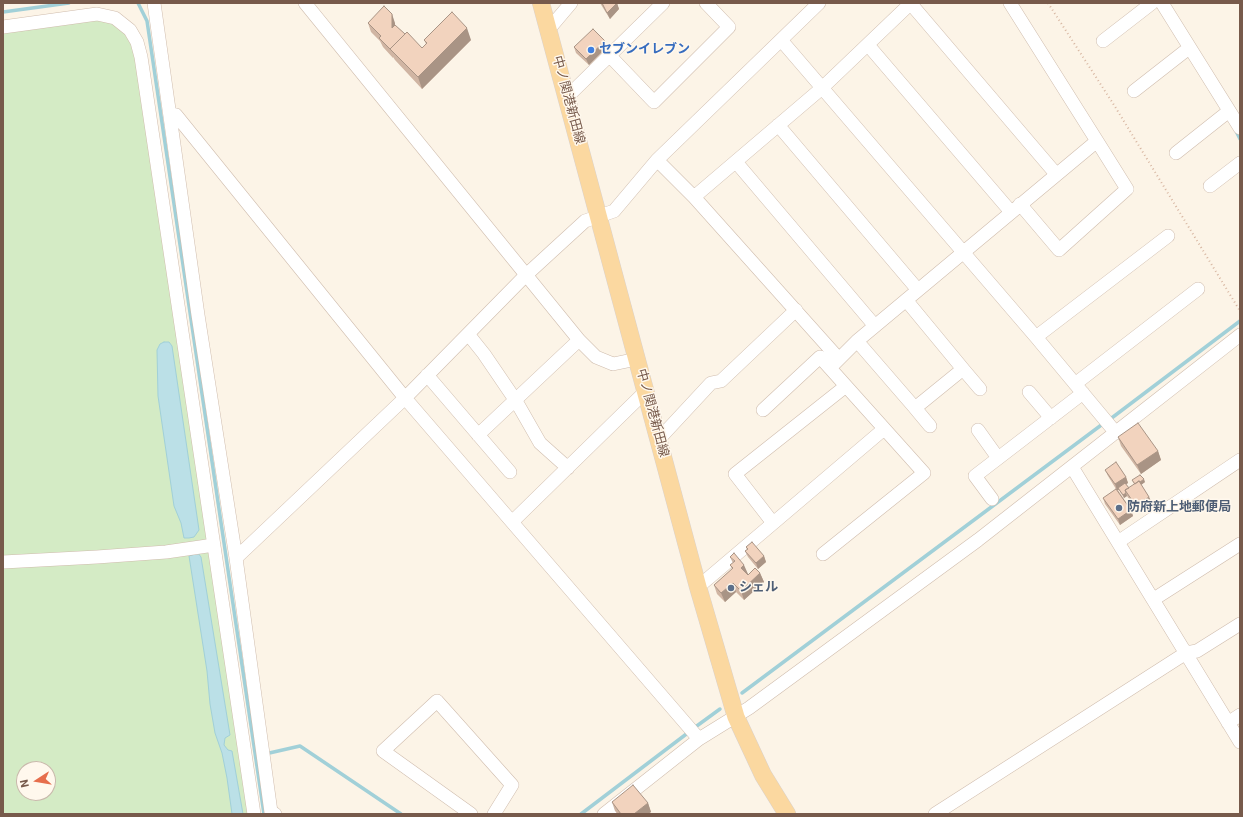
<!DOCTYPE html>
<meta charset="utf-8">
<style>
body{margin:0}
#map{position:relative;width:1243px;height:817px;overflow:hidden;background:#fcf4e7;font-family:Roboto,sans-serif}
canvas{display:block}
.frame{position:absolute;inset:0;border:4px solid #775a4b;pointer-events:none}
.north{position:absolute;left:16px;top:761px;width:40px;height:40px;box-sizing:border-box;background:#fff8ed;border:1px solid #c9b9ac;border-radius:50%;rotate:258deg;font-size:11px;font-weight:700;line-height:16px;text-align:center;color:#775a4b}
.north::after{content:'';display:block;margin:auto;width:14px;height:18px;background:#e66e4c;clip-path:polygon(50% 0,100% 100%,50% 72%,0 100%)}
</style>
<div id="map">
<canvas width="1243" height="817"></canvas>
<div class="frame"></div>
<div class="north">N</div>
</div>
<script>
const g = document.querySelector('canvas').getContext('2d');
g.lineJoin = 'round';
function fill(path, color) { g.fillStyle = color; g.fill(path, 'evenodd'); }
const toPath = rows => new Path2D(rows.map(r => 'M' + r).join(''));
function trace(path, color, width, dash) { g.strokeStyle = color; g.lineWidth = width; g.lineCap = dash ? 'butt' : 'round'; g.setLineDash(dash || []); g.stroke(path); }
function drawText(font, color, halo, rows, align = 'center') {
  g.font = font + ' Roboto,"Noto Sans JP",sans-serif'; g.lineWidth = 3; g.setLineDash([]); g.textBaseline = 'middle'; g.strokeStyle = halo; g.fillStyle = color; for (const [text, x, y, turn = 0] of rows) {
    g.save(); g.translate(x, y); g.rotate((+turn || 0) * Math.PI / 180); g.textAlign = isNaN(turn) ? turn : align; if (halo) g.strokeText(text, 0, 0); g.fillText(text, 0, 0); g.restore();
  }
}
fill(toPath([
 [89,17,115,24,127,35,136,52,249,814,3,814,3,30],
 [24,769,48,769,48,793,24,793]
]), '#d4ebc5');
const water = toPath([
 [164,342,169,342,172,346,199,530,194,537,189,538,184,538,181,523,174,506,158,396,157,350,160,344,164,342],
 [198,553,201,557,230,735,225,738,224,745,228,750,232,751,243,814,232,814,227,778,222,753,215,733,210,704,207,671,189,556,198,553]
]);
fill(water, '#bbe0e7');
trace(water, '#a1d0d8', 1);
trace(toPath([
 [138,3,147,21,264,814],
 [3,12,69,3],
 [1236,131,1240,139],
 [1109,420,1240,321],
 [742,693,1104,423],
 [694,728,720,709],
 [265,754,300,746,401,814],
 [581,814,689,732]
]), '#a1d0d8', 3.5);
const minor = toPath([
 [154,3,198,315,236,558,271,812,275,814],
 [305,3,579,340,596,357,613,364,637,359],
 [1162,3,1240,128],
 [911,4,1056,174],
 [3,27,97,14,115,18,130,30,137,42,141,57,254,814],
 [549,29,571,3],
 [781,40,1036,337,1116,433],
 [1103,41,1152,3],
 [868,45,1011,212],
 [609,55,654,102,729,27,706,3],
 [1134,91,1189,48],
 [567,97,663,3],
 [170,114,176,115,405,398,699,739],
 [778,125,918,290],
 [1176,153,1229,111],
 [657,160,694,197,839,359],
 [736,162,875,326],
 [1210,186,1240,163],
 [694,197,822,88,911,3],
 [1020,204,1059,250,1127,189,1097,141],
 [468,334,484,354,516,401,540,443,568,468],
 [1036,337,1168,236],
 [857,341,915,408,963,369,906,300],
 [830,368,857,341,1097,141,1010,3],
 [963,369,980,389],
 [427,375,510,472],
 [1075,384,1198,289],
 [1029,392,1051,418],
 [915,408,930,426],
 [763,410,820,357,924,473,823,554],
 [978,430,998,458],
 [478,435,579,340],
 [659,439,711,383,721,381,796,310],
 [1072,467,1240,742],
 [992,499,975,476,1083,393],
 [512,522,646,391],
 [773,523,735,474,846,386],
 [1118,542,1240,460],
 [236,558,405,398,525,276,585,221,614,211,657,160,819,3],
 [3,562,97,557,166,552,214,545],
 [698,587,884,429],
 [1154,599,1240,544],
 [1228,723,1240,715],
 [471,814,383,751,437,701,512,785,494,814],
 [604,814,699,739,749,708,978,540,1240,335],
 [935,814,1186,653,1197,651,1240,624]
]);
const major = toPath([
 [541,3,698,587,736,717,763,775,787,814]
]);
trace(minor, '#cfbcad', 14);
trace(major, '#d9d1cd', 18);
trace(toPath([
 [1048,3,1114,105,1240,311]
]), '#d7b6a1', 2, [1, 3]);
trace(minor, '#fff', 13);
trace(major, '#fbd8a0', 17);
fill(toPath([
 [600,3,617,3,619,9,610,19],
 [368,23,395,23,395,25,405,34,422,48,426,44,424,40,471,40,422,89,395,60,393,57,393,58,383,47,380,41,371,32],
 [574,47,607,47,589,65,576,53],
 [1118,437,1158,451,1161,460,1141,474,1121,446],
 [1105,470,1126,477,1128,483,1126,484,1129,488,1134,484,1132,480,1145,482,1141,485,1149,497,1152,503,1138,512,1127,496,1124,498,1119,490,1118,490,1131,510,1133,516,1120,525,1105,504,1103,498,1116,489,1108,476],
 [746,547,764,556,766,562,758,569,748,557,745,551,747,550],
 [730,557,748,574,747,574,748,575,760,573,764,582,744,600,736,592,725,602,717,594,714,585,732,569,730,565,733,563],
 [612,802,648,803,651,812,648,814,618,814,615,811]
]), '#d0b5a3');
fill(toPath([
 [617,3,619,9,610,19,607,13],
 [392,14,395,23,395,37,392,28],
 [467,28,471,40,422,89,418,77],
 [605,41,607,47,589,65,586,59],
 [1158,451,1161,460,1141,474,1137,465],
 [1126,477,1128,483,1119,489,1118,488,1119,490,1117,490,1115,484],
 [1144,479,1145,482,1137,488,1136,485],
 [1126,493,1127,496,1124,498,1123,495],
 [1149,497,1152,503,1138,512,1136,506],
 [1131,510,1133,516,1120,525,1118,519],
 [764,556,766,562,758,569,756,563],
 [744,565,748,574,744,577,741,568],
 [760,573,764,582,744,600,741,591],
 [733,583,736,592,725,602,721,593],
 [648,803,651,812,648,814,634,814]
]), '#a99485');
const building = toPath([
 [602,3,617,3,607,13,602,3],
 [384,6,392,14,392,28,395,25,405,34,390,49,379,38,381,36,368,23,384,6],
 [452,12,467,28,418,77,390,49,407,32,422,48,427,43,424,40,452,12],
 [593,29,605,41,586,59,574,47,593,29],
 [1138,423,1158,451,1137,465,1118,437,1138,423],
 [1116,462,1126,477,1115,484,1105,470,1116,462],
 [1140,475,1144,479,1140,482,1139,481,1135,484,1132,480,1140,475],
 [1139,481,1149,497,1136,506,1125,490,1139,481],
 [1125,483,1129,488,1125,490,1126,493,1123,495,1118,488,1125,483],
 [1116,489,1131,510,1118,519,1103,498,1116,489],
 [752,542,764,556,756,563,745,551,748,549,746,547,752,542],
 [734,553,744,565,741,568,748,575,755,568,760,573,741,591,733,583,721,593,714,585,733,568,730,565,735,561,730,557,734,553],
 [633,785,648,803,634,814,621,814,612,802,633,785]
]);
fill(building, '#f2d3be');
trace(building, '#a99485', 1);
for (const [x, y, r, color] of [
 [591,50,4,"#3f7fe0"],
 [1119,508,4,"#5c6f8a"],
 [731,588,4,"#5c6f8a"]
]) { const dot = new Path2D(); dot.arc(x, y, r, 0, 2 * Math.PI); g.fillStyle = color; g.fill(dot); trace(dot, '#fff8ed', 1.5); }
drawText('bold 13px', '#366cbe', '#fff8ed', [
 ["セブンイレブン",599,50]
], 'left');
drawText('13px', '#775a4b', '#fff8ed', [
 ["中ノ関港新田線",568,100,75],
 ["中ノ関港新田線",652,413,75]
]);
drawText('bold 13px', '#4e5e75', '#fff8ed', [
 ["防府新上地郵便局",1127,508],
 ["シェル",739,588]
], 'left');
</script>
